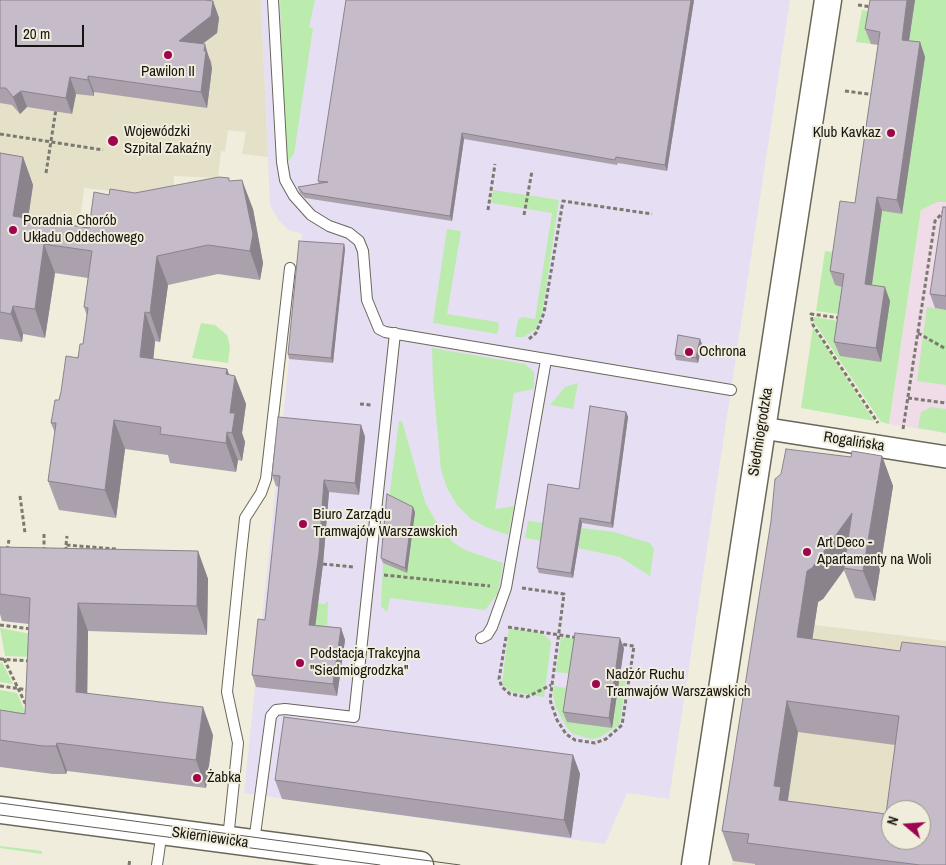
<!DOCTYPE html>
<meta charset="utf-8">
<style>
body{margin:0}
#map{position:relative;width:946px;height:865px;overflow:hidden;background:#f0eddc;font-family:"Archivo Narrow",sans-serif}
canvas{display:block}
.north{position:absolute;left:881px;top:800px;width:50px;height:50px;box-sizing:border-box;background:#f0eddc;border:1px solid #99968a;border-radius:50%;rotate:288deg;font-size:14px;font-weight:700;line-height:20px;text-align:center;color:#16140f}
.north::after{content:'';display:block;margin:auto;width:18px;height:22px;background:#9e054e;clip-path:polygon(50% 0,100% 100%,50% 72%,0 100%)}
.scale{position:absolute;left:15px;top:25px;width:69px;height:22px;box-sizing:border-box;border:2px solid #16140f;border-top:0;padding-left:6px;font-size:15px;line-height:18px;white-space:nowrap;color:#16140f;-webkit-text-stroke:4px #f0eddc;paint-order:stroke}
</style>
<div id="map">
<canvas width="946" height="865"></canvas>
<div class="north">N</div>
<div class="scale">20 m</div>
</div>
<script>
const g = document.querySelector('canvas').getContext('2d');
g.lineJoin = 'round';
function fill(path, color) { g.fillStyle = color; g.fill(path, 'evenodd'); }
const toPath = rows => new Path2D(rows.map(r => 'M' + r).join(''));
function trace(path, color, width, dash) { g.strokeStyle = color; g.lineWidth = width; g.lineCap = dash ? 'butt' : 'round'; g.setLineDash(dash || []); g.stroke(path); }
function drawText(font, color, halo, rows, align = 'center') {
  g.font = font + ' "Archivo Narrow",sans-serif'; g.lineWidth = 4; g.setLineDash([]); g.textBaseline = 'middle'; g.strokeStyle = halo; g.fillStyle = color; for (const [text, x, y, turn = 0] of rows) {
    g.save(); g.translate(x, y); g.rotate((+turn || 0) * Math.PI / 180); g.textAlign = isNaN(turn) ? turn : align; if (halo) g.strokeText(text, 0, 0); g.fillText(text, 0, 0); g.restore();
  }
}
fill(toPath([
 [0,0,261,0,268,157,242,154,246,132,228,130,225,152,221,151,218,178,174,176,173,198,84,188,73,276,0,264],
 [815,625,946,641,946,865,732,865,769,629],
 [891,810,921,810,921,840,891,840]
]), '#e5e0c8');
fill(toPath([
 [261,0,790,0,669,799,627,793,605,844,244,793,302,234,289,230,279,221,270,205]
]), '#e6def3');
fill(toPath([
 [946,46,946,433,889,424]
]), '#f0dbe9');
fill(toPath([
 [280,0,315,0,309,27,313,28,294,154,288,162,286,161],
 [915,0,946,0,946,202,937,202,921,210,889,424,881,422,814,322,814,317,845,322,870,298,882,211,902,214,925,57,907,54],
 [862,10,875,12,871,44,856,42],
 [493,190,559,200,542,315,535,330,524,337,515,337,518,320,522,317,535,319,552,213,491,203],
 [447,229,461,231,447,314,497,322,499,325,497,334,433,323],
 [825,251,840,253,835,285,850,288,846,315,816,311],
 [927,307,946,310,946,385,917,381],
 [201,323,215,325,227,335,230,346,228,363,192,358],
 [813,327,874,421,801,408],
 [432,348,525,364,534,372,534,389,514,393,495,509,514,506,508,535,488,528,471,519,457,505,447,488,441,470,433,382],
 [578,383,573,409,550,405,565,387],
 [931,407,946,409,946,433,918,428,921,412],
 [399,421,402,421,425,502,439,527,454,543,465,550,503,563,498,593,485,610,390,598,387,612,381,606,383,563,407,572,389,499],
 [528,521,614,532,650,543,654,549,650,576,620,557,578,548,579,540,544,541,525,538],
 [328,601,327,632,314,631,317,603,325,604],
 [0,628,31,634,31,657,5,656],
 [509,628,541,633,549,639,551,643,544,697,511,692,502,684],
 [561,637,579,639,574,674,556,672],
 [2,662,13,684,0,682,0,663],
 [620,678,626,679,620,723,618,726,600,737,592,739,573,734,567,728,556,708,553,694,554,686,572,689,612,728],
 [0,690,17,693,27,716,0,733],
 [0,846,42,851,42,854,0,848]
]), '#bbecae');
const service = toPath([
 [273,0,282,162,285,180,294,196,311,215,329,226,349,233,359,241,363,251,367,300,379,329,385,332,731,390],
 [481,638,487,635,492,627,506,588,546,360],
 [228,839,238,743,227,692,241,554,245,518,261,493,266,479,290,268],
 [254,842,271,716,276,710,285,709,354,717,395,333],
 [157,865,162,831]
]);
const minor = toPath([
 [762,428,946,457]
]);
const tertiary = toPath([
 [0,810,420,865],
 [695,865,828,0]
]);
trace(service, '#6a6759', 12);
trace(minor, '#6a6759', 24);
trace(tertiary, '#6a6759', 29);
trace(toPath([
 [858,5,872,7],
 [845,91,875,95],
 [0,134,103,150],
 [46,173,56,109],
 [488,210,495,164],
 [524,215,532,171],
 [840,318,811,314,813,325,878,423],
 [918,333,946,349],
 [529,339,536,333,544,313,563,201,652,214],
 [908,398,946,403],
 [360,404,371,405],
 [903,429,935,221,946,209],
 [20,496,25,533],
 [44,534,44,552],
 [66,545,67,536],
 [7,550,9,540],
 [66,551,66,545,116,549],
 [323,564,354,567],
 [384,575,490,586],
 [522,588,564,594,550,700,557,720,566,734,575,740,595,743,606,739,622,725,634,646,619,644],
 [0,625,32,629],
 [508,627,579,638],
 [506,637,499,679,502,687,510,694,527,697,551,685],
 [0,659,29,661],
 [4,659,27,707],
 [0,686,29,690],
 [129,865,130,859]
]), '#7c796f', 3, [4, 2.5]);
trace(service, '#fff', 10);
trace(minor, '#fff', 21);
trace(tertiary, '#fff', 26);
trace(toPath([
 [0,803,460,865],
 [0,815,380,865]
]), '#5e5c53', 1);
fill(toPath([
 [0,0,213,1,219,18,217,33,202,44,211,61,212,68,207,108,94,92,94,96,76,94,72,114,27,107,20,114,12,105,0,103],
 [694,0,667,171,618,163,617,165,464,139,452,221,305,198,300,193,298,187,319,184,318,181],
 [915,0,909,41,920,42,925,57,902,214,882,211,872,285,890,301,881,362,840,356,834,342,842,287,835,285,830,271,855,203,878,45,871,44,865,29],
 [0,153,23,157,33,185,28,219,89,228,109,195,135,193,230,181,253,209,263,263,260,280,218,274,168,285,160,342,155,341,153,359,227,369,229,375,235,376,246,404,242,433,245,442,242,461,238,460,236,472,170,463,168,455,125,449,116,518,59,510,48,481,55,433,51,423,59,400,83,344,87,316,84,307,88,278,55,273,45,338,23,334,22,342,0,339],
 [946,207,946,310,935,308,930,294],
 [344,244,345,249,333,363,289,359,288,354],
 [702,344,698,363,676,360,675,355],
 [626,412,628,417,613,528,582,523,573,578,539,573,537,568,579,489],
 [361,425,365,437,359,495,329,492,323,564,315,625,341,628,345,640,337,696,256,687,252,675,265,620,279,487,276,486,272,475],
 [882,456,893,486,875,601,855,598,844,570,823,599,818,602,812,639,900,651,946,865,755,865,755,864,733,861,722,831,781,474,851,457],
 [798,732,895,745,886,814,788,801],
 [415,512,407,573,383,563,381,558],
 [0,547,198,551,208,579,207,635,88,631,87,693,213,735,206,788,67,771,66,774,53,774,0,767,0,710,25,714,29,624,2,621,0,614],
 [624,648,612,728,567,722,563,712],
 [573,755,580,774,571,838,282,799,275,780]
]), '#aaa1ac');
fill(toPath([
 [691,0,694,0,667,171,665,165],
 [907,0,915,0,907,54,902,40],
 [213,1,219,18,217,33,185,57,179,41],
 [920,42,925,57,902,214,897,200],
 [205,44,212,68,207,108,201,92],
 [88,76,94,92,94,96,88,80],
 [70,77,76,94,72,114,66,98],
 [21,91,27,107,20,114,13,97],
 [462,133,464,139,452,221,450,216],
 [23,157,33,185,24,245,13,216],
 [242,180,253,209,263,263,260,280,250,251],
 [877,197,882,211,870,298,865,284],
 [44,244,55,273,45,338,35,309],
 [344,244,345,249,333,363,331,358],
 [157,256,168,285,160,342,150,313],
 [885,287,890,301,881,362,876,348],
 [13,306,23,334,22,342,11,314],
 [145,312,155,341,151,386,140,357],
 [700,339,702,344,698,363,696,358],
 [227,369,234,388,235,376,246,404,242,433,245,442,242,461,232,433,226,374],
 [626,412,628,417,613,528,611,523],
 [114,420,125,449,116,518,105,490],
 [361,425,365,437,359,495,355,483],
 [227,432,238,460,236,472,226,443],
 [882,456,893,486,875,601,863,571],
 [324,480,329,492,323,564,314,637,309,625],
 [413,507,415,512,407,573,405,568],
 [852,513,844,568,844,570,823,599,818,602,808,668,797,637,807,571],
 [580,518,582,523,573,578,571,573],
 [198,551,208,579,207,635,197,606],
 [78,603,88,631,87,720,76,692],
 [341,628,345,640,337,696,333,684],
 [620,638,624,648,612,728,609,718],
 [787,701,798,732,787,804,790,831,774,786],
 [203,707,213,735,206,788,196,760],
 [57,743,67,771,66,774,56,746],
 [573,755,580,774,571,838,564,820]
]), '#8b838c');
const building = toPath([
 [0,0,205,0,213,1,211,16,179,41,205,44,204,51,206,51,201,92,88,76,88,80,70,77,66,98,21,91,13,97,6,88,0,88,0,0],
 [346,0,691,0,665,165,616,157,615,160,462,133,450,216,303,193,298,187,328,182,318,181,346,0],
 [870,0,907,0,902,40,920,42,897,200,877,197,865,284,885,287,876,348,834,342,844,274,830,271,840,201,855,203,862,154,880,32,865,29,870,0],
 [0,153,23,157,13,216,89,228,94,192,109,195,110,189,135,193,219,177,229,178,229,181,242,180,253,234,250,251,208,245,157,256,150,313,145,312,140,357,227,369,226,374,235,376,230,413,235,413,232,433,227,432,226,443,160,434,161,427,114,420,105,490,48,481,56,423,51,423,55,400,59,400,61,392,66,356,78,358,80,344,83,344,88,308,84,307,92,251,44,244,35,309,13,306,11,314,0,312,0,153],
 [943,207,946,207,946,296,930,294,943,207],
 [299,241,344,244,331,358,288,354,299,241],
 [678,335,700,339,696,358,675,355,678,335],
 [590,406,626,412,611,523,580,518,571,573,537,568,548,484,579,489,590,406],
 [278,417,361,425,355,483,324,480,319,553,309,625,341,628,333,684,252,675,258,619,265,620,280,476,272,475,278,417],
 [786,449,851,457,852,451,882,456,863,571,844,568,852,513,812,568,807,571,797,637,900,651,902,642,946,647,946,865,920,865,747,843,749,834,722,831,771,521,775,479,781,474,786,449],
 [787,701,899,716,886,814,779,800,781,787,774,786,787,701],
 [891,810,921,810,921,840,891,840,891,810],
 [387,494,413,507,405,568,381,558,387,494],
 [0,547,198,551,197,606,78,603,76,692,203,707,196,760,57,743,56,746,43,746,0,740,0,710,25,714,30,598,0,594,0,547],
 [575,633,620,638,609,718,563,712,575,633],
 [284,717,573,755,564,820,275,780,284,717]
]);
fill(building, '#c6bbc8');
trace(building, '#8b838c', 1);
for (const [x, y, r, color] of [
 [168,55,5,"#9e054e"],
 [891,133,5,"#9e054e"],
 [113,141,6,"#9e054e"],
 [13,230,5,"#9e054e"],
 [689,352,5,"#9e054e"],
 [303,524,5,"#9e054e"],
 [807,552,5,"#9e054e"],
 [300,663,5,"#9e054e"],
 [596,684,5,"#9e054e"],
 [197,778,5,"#9e054e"]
]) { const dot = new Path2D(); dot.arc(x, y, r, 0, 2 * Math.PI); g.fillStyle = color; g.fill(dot); trace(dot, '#f0eddc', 2); }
drawText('15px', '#16140f', '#f0eddc', [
 ["Pawilon II",168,72,"center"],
 ["Wojewódzki",124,132],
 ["Szpital Zakaźny",124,149],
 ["Klub Kavkaz",881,133,"right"],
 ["Poradnia Chorób",23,221],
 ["Układu Oddechowego",23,238],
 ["Ochrona",699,352],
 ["Biuro Zarządu",313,515],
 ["Tramwajów Warszawskich",313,532],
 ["Art Deco -",817,543],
 ["Apartamenty na Woli",817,560],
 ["Podstacja Trakcyjna",310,654],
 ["\"Siedmiogrodzka\"",310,671],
 ["Nadzór Ruchu",606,675],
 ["Tramwajów Warszawskich",606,692],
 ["Żabka",207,778]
], 'left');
drawText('15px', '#16140f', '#f0eddc', [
 ["Siedmiogrodzka",761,432,-81],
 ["Rogalińska",854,442,9],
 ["Skierniewicka",210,838,8]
]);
</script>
